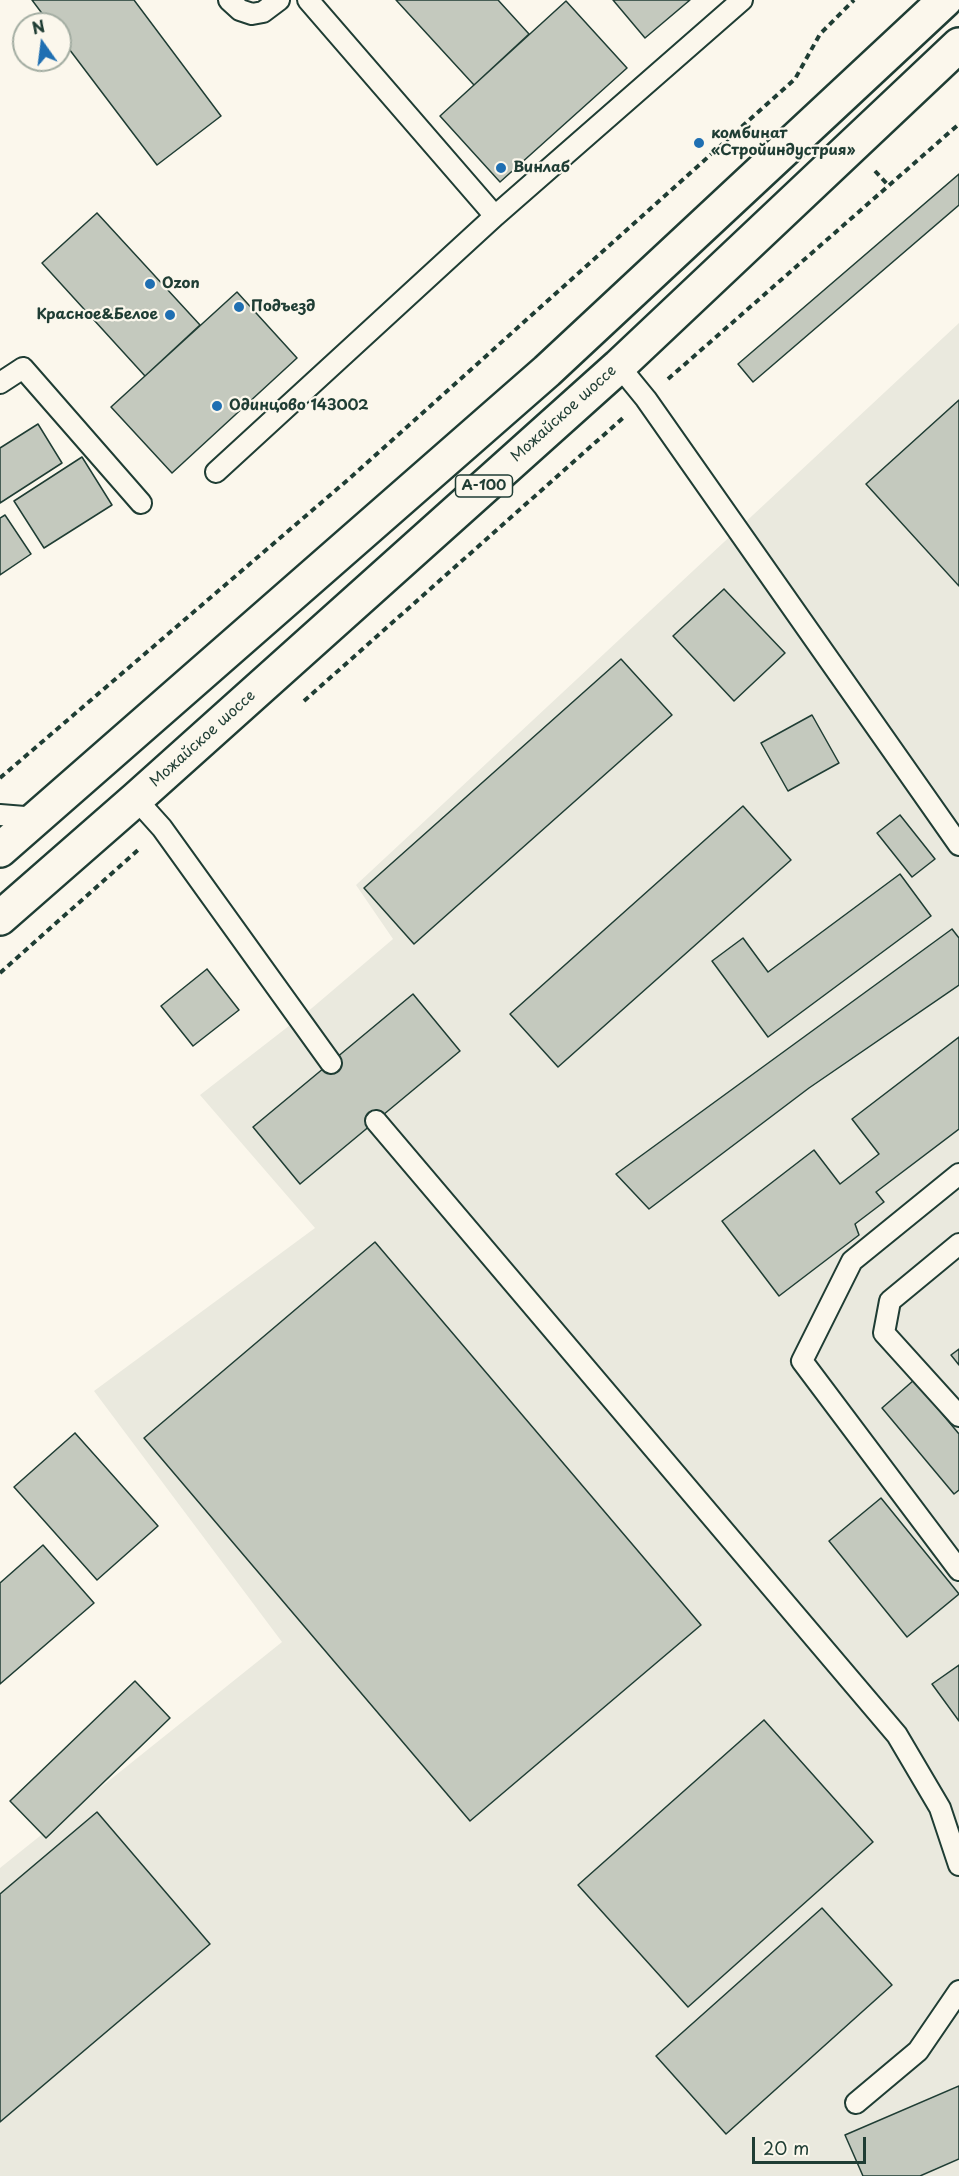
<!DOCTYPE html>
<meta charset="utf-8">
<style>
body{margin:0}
#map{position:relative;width:959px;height:2176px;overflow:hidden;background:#fbf7ec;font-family:"Playpen Sans",sans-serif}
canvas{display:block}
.north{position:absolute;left:12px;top:12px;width:60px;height:60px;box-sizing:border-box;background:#fbf7ec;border:2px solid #a3ada2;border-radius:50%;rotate:346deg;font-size:16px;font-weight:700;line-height:24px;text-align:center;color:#1f3d34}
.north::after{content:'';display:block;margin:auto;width:21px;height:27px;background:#1f6fb2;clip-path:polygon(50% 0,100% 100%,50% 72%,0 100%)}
.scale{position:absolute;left:752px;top:2137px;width:114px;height:27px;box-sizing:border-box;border:3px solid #1f3d34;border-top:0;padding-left:8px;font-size:18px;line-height:21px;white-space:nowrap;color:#1f3d34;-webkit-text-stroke:4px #fbf7ec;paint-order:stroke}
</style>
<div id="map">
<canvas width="959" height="2176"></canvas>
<div class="north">N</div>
<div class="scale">20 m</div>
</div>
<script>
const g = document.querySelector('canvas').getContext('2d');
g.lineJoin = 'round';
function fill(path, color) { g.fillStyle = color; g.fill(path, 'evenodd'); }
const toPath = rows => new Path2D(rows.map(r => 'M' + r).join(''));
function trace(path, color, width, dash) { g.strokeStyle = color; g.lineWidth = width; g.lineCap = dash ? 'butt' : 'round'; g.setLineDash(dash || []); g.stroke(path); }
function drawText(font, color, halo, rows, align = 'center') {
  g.font = font + ' "Playpen Sans",sans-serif'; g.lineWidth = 4.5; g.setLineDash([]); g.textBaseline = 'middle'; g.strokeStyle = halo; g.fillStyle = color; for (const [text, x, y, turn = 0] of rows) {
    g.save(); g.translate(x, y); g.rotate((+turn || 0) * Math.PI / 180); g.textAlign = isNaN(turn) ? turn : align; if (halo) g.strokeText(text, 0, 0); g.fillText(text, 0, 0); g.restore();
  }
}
fill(toPath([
 [959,323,959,2176,0,2176,0,1868,282,1642,94,1391,315,1228,200,1095,312,1008,393,939,356,885]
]), '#eae9de');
const building = toPath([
 [32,0,134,0,221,116,157,165,60,37,60,24,50,24,32,0],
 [396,0,498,0,529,34,474,85,396,0],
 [613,0,690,0,645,38,613,0],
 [566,1,627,68,500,182,440,116,566,1],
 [959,174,959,205,753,382,738,364,959,174],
 [97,213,200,325,145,376,42,263,97,213],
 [237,292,297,358,172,473,111,407,237,292],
 [959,400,959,586,866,484,959,400],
 [38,424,62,463,0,503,0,448,38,424],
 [82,457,112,505,44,548,14,501,82,457],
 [5,515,31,554,0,575,0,518,5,515],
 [724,589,785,653,734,701,673,636,724,589],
 [621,659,672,715,414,944,364,888,621,659],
 [812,715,839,763,788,791,761,743,812,715],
 [743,806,791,860,558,1067,510,1014,743,806],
 [900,815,935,859,912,877,877,833,900,815],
 [900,874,931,916,768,1037,712,961,743,938,768,972,900,874],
 [952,929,959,938,959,985,809,1088,649,1209,616,1174,952,929],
 [207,969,239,1010,193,1046,161,1006,207,969],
 [413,994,460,1051,300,1184,253,1127,413,994],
 [959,1037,959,1129,876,1192,884,1202,855,1224,859,1235,779,1296,722,1221,814,1150,840,1184,879,1154,852,1119,959,1037],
 [375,1242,701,1625,470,1821,144,1438,375,1242],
 [959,1349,959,1365,951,1355,959,1349],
 [914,1380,959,1434,959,1490,954,1494,882,1408,914,1380],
 [75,1433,158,1526,97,1580,14,1487,75,1433],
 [881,1498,959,1594,907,1637,829,1541,881,1498],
 [43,1545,94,1603,0,1684,0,1583,43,1545],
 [959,1665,959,1721,932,1684,959,1665],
 [135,1681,170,1718,46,1838,10,1801,135,1681],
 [764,1720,873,1842,688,2007,578,1885,764,1720],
 [97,1812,210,1944,0,2122,0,1894,97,1812],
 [822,1908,892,1985,726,2134,656,2056,822,1908],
 [959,2086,959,2159,920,2176,863,2176,845,2135,959,2086]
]);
fill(building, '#c4c9be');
trace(building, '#1f3d34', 1.5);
const service = toPath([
 [229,0,240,10,252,14,263,12,279,0],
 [308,0,495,216],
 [619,366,646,399,959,845],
 [0,383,23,368,141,503],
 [216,472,495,216,742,0],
 [136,799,162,828,331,1063],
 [0,815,37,818],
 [376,1121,897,1735,940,1808,959,1865],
 [959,1174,852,1261,802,1361,959,1570],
 [959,1244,890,1301,884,1333,959,1416],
 [856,2103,918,2051,959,1991]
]);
const primary = toPath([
 [0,850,547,371,945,0],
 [0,918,136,799,619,366,959,45]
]);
trace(service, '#1f3d34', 24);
trace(primary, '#1f3d34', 38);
trace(toPath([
 [875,171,889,186],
 [668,379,959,124],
 [304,701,624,417],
 [0,778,350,478,795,79,820,34,854,0],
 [0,973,138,850]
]), '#1f3d34', 4, [6, 4.5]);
trace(service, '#fbf7ec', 20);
trace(primary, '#fbf7ec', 33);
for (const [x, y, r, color] of [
 [699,143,6,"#1f6fb2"],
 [501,168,6,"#1f6fb2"],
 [150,284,6,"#1f6fb2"],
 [239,307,6,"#1f6fb2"],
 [170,315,6,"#1f6fb2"],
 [217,406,6,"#1f6fb2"]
]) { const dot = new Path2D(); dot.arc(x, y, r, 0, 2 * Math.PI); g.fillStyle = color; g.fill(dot); trace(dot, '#fbf7ec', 2); }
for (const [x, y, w] of [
 [484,486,57]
]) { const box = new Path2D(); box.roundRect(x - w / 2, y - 11, w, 22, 4.5); g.fillStyle = '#fbf7ec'; g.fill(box); trace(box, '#1f3d34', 1.5); }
drawText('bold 14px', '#1f3d34', null, [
 ["А-100",484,486]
]);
drawText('bold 15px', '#1f3d34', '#fbf7ec', [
 ["комбинат",711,134],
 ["«Стройиндустрия»",711,151],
 ["Винлаб",513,168],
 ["Ozon",162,284],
 ["Подъезд",251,307],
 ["Красное&Белое",158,315,"right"],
 ["Одинцово 143002",229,406]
], 'left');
drawText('15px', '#1f3d34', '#fbf7ec', [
 ["Можайское шоссе",564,414,-42],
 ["Можайское шоссе",203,739,-42]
]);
</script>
